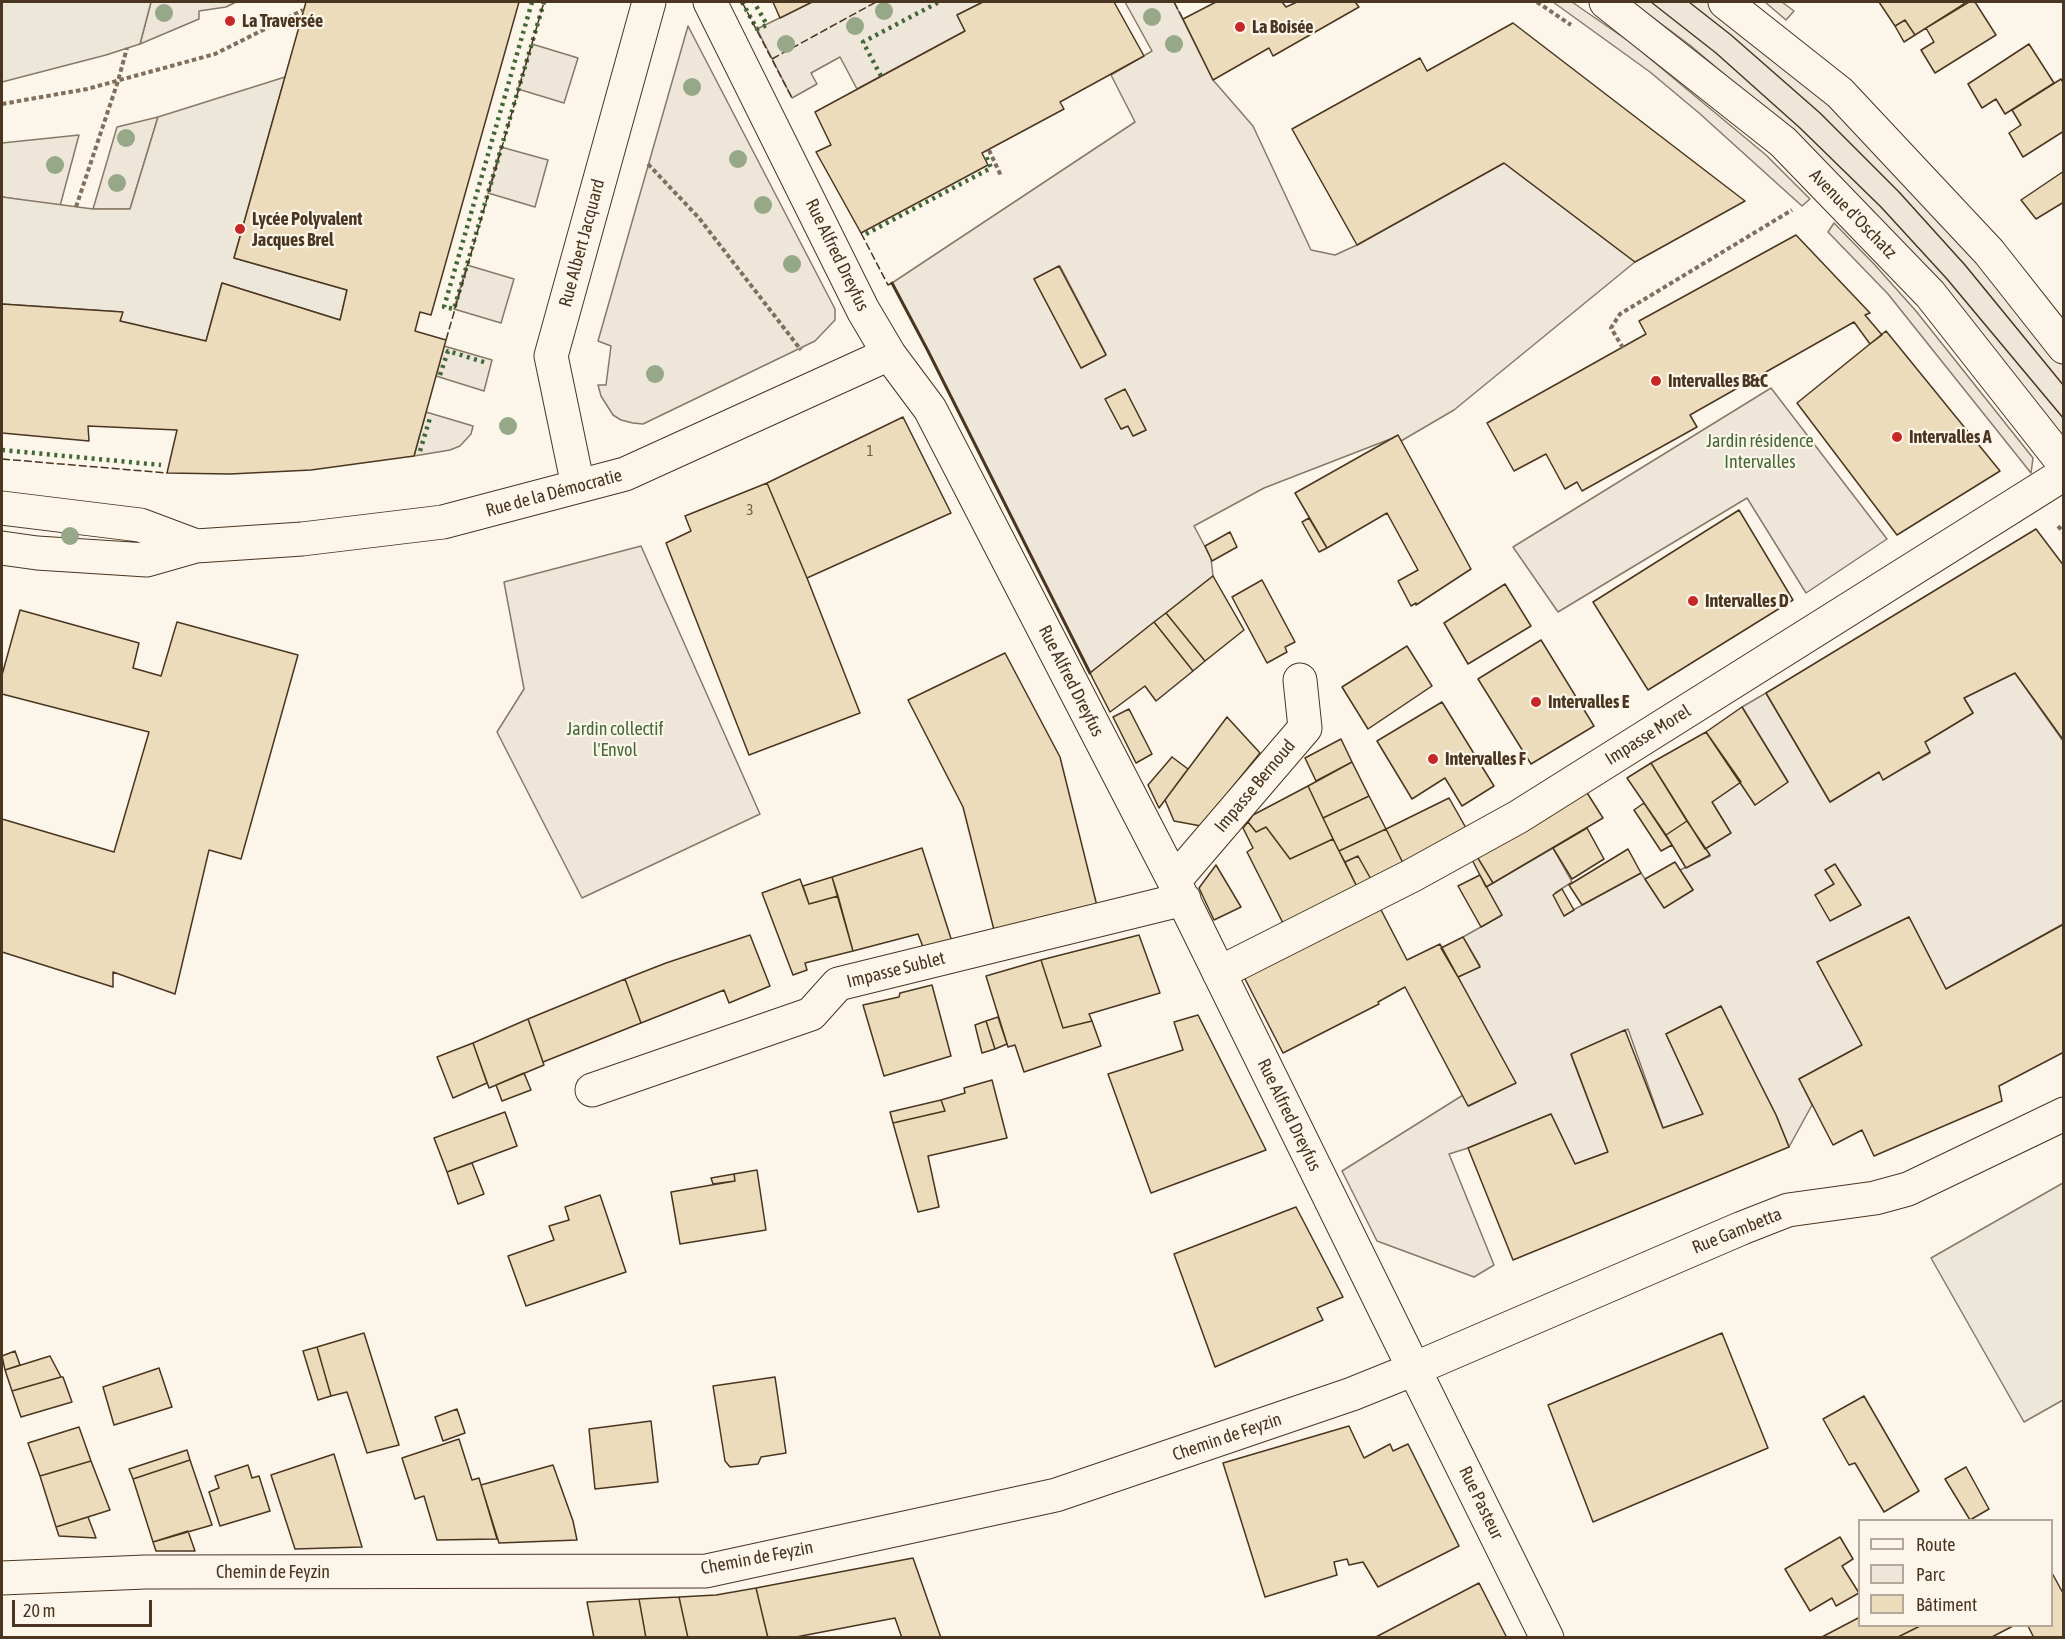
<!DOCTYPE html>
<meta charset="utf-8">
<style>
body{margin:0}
#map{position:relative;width:2065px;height:1639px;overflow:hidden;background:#fbf6e9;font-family:"Asap Condensed",sans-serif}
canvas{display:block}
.frame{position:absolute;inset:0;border:3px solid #4a3520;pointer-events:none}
.legend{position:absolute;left:1858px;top:1519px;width:195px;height:108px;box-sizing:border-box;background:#fbf6e9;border:2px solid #b4a999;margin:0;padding:8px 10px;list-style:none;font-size:18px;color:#4a3520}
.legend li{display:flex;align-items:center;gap:12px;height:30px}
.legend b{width:30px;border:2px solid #b4a999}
.scale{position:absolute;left:12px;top:1600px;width:140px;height:27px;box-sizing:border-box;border:3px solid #4a3520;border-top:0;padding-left:8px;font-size:18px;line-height:21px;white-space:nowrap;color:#4a3520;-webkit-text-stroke:4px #fbf6e9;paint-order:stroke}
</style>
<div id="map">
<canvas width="2065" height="1639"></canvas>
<div class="frame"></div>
<ul class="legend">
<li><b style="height:8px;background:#fbf6e9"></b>Route</li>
<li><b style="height:16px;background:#ede6d9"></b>Parc</li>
<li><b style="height:16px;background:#ecdcbc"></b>Bâtiment</li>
</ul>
<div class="scale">20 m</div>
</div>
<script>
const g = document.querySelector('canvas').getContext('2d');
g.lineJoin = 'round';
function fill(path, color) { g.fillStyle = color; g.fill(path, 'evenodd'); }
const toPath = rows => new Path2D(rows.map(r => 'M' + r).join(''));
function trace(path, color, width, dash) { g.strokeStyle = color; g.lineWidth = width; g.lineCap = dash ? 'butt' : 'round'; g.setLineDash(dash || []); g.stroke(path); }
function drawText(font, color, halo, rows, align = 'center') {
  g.font = font + ' "Asap Condensed",sans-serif'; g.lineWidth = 4.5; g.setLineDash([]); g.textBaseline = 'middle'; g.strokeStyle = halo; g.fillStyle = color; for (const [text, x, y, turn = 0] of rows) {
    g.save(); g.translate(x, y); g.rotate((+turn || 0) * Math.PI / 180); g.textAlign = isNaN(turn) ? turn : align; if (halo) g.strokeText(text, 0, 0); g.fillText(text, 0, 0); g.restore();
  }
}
const green = toPath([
 [151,2,236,2,226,7,199,11,199,19,140,44,151,2],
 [812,2,983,2,957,15,965,31,857,89,840,57,811,73,817,84,792,98,757,29,812,2],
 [1125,2,1174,2,1213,80,1253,126,1311,250,1335,255,1357,245,1504,163,1635,262,1454,410,1401,441,1398,436,1264,488,1194,526,1211,558,1213,576,1090,673,928,351,892,283,1135,122,1111,75,1152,51,1125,2],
 [1060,266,1106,354,1081,368,1034,279,1060,266],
 [1125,390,1146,430,1133,436,1128,426,1121,429,1106,399,1125,390],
 [1553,2,1572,2,1630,42,1766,155,1810,199,1802,206,1699,113,1650,72,1553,2],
 [1632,2,1711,2,1798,76,1869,143,2023,313,2063,365,2063,440,1771,114,1691,46,1632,2],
 [1765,2,1782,2,1794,11,1786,20,1765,2],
 [688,26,835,309,835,320,815,341,643,424,633,423,621,420,613,415,601,396,598,385,606,385,611,346,598,341,688,26],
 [532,44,578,58,564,103,518,89,532,44],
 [158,117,130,209,93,209,117,127,158,117],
 [79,135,60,206,2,197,2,143,79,135],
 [501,147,548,160,535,207,488,193,501,147],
 [1834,223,1874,264,1916,311,2033,458,2031,473,1888,294,1828,232,1834,223],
 [467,265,514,279,501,323,454,309,467,265],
 [444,346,492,360,484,391,436,376,444,346],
 [1771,388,1887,539,1806,593,1747,498,1558,612,1513,547,1771,388],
 [426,412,473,426,471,434,460,446,450,450,414,456,426,412],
 [641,546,760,814,582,898,497,732,524,689,504,582,641,546],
 [2015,673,2063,741,2063,924,1946,989,1909,917,1817,962,1862,1045,1799,1079,1812,1105,1789,1147,1776,1115,1721,1006,1666,1034,1703,1114,1663,1128,1628,1029,1571,1055,1608,1152,1575,1164,1551,1114,1468,1148,1449,1154,1494,1265,1474,1277,1377,1241,1342,1171,1463,1095,1469,1106,1515,1083,1458,977,1480,966,1463,937,1502,915,1486,887,1553,848,1572,882,1555,893,1564,915,1641,873,1664,907,1693,890,1680,870,1710,856,1705,849,1729,830,1712,802,1741,782,1755,805,1788,782,1742,707,1766,693,1830,802,1879,772,1883,779,1930,753,1925,742,1973,713,1964,698,2015,673]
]);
fill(green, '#ede6d9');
trace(green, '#887966', 1.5);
const parking = toPath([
 [2,2,151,2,140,44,106,55,2,82,2,2],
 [285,77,234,258,347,290,340,320,222,283,206,341,120,321,122,312,2,304,2,197,93,209,130,209,158,117,285,77],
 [2063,1183,2063,1400,2024,1422,1931,1258,2063,1183]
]);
fill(parking, '#ede7d9');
trace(parking, '#887966', 1.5);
const building = toPath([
 [306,2,519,2,431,315,420,312,415,331,446,340,414,456,311,470,230,474,167,473,177,430,88,426,89,441,2,433,2,304,123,312,120,321,206,341,222,283,340,320,347,290,234,258,306,2],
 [773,2,812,2,780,18,773,2],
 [983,2,1114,2,1144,56,1060,102,1064,109,982,153,988,165,861,233,816,152,831,145,815,112,965,31,957,15,983,2],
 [1216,2,1282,2,1286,7,1297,2,1355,2,1359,7,1273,56,1269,48,1213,80,1183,19,1216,2],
 [1879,2,1963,2,1964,4,1915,35,1905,20,1895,26,1879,2],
 [1969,2,1975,2,1996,35,1935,73,1921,50,1934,42,1926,28,1969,2],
 [1905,20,1915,35,1904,42,1895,26,1905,20],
 [1513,23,1745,201,1635,262,1504,163,1357,245,1292,129,1420,58,1427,71,1513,23],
 [2029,44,2054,83,2005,114,1996,99,1982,108,1968,84,2029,44],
 [2061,79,2064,84,2064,131,2023,157,2009,133,2021,125,2012,110,2061,79],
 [2064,171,2064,202,2036,219,2021,200,2064,171],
 [1796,235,1870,313,1865,315,1882,335,1870,344,1854,322,1690,415,1697,427,1582,491,1577,482,1565,489,1546,454,1514,471,1487,423,1646,334,1639,321,1796,235],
 [1059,266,1106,355,1081,368,1034,279,1059,266],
 [1886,331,2000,471,1897,535,1797,403,1886,331],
 [1125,389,1146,430,1133,436,1128,426,1121,429,1105,399,1125,389],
 [903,417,951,513,807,578,767,483,903,417],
 [1398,435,1471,569,1416,605,1416,603,1411,606,1398,581,1418,570,1387,513,1327,548,1295,493,1398,435],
 [767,483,807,578,860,713,749,755,666,543,691,531,685,516,767,483],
 [1739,510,1793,600,1648,690,1593,602,1739,510],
 [1309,518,1327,548,1319,552,1302,522,1309,518],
 [2036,529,2064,566,2064,741,2015,673,1964,698,1973,713,1925,742,1930,752,1883,780,1879,772,1830,802,1766,693,2036,529],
 [1230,532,1237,547,1212,561,1205,546,1230,532],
 [1213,576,1244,630,1205,661,1166,613,1213,576],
 [1262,580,1295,642,1285,647,1287,652,1267,663,1232,597,1262,580],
 [1505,584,1531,626,1468,664,1444,623,1505,584],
 [20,610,139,643,133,668,161,676,177,622,298,655,241,859,209,850,175,994,113,972,113,987,2,952,2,819,114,852,149,732,2,694,2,675,20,610],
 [1166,613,1205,661,1193,671,1154,622,1166,613],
 [1154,622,1193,671,1156,701,1145,686,1110,712,1090,673,1154,622],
 [1541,640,1594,726,1531,764,1478,679,1541,640],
 [1407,646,1432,686,1368,729,1342,687,1407,646],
 [1005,653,1060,757,1099,914,996,938,963,807,908,700,1005,653],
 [1442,702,1494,786,1462,806,1445,778,1412,799,1377,741,1442,702],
 [1742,707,1788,782,1755,805,1706,732,1742,707],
 [1129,709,1152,754,1136,763,1113,717,1129,709],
 [1227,717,1260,753,1201,826,1174,821,1165,800,1227,717],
 [1706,732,1741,782,1712,802,1731,833,1705,849,1651,763,1706,732],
 [1341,739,1352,762,1316,781,1305,758,1341,739],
 [1172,757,1188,769,1159,808,1148,785,1172,757],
 [1352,762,1369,796,1323,818,1308,786,1352,762],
 [1651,763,1687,821,1666,835,1627,778,1651,763],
 [1308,786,1333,839,1290,859,1266,827,1256,832,1248,822,1253,815,1308,786],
 [1584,788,1603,818,1493,883,1470,845,1584,788],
 [1369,796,1386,829,1339,851,1323,818,1369,796],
 [1449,798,1470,835,1405,867,1386,829,1449,798],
 [1644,803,1672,845,1661,851,1634,810,1644,803],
 [1687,821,1710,855,1686,868,1666,835,1687,821],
 [1248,822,1256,832,1266,827,1290,859,1333,839,1358,889,1286,929,1247,852,1253,848,1243,828,1248,822],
 [1587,828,1604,859,1572,879,1553,848,1587,828],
 [1386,829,1405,867,1372,881,1358,856,1345,862,1339,851,1386,829],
 [1470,845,1493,883,1486,887,1466,848,1470,845],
 [922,848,955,951,928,960,918,934,853,951,832,877,922,848],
 [1628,849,1641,873,1582,905,1569,885,1628,849],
 [1358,856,1372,881,1358,889,1345,862,1358,856],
 [1675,862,1693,890,1664,908,1645,879,1675,862],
 [1835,864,1861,905,1830,921,1815,895,1834,884,1825,870,1835,864],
 [1216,865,1241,907,1214,920,1199,888,1216,865],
 [1480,875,1502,915,1481,927,1458,886,1480,875],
 [832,877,838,896,809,904,803,886,832,877],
 [800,879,809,904,838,896,853,951,805,963,807,970,793,975,762,893,800,879],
 [1562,889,1574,910,1564,916,1553,895,1562,889],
 [1378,904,1407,960,1440,944,1516,1083,1468,1106,1405,987,1378,1002,1379,1004,1283,1053,1243,975,1378,904],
 [1909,917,1946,989,2064,924,2064,1052,1999,1086,2002,1101,1874,1156,1862,1130,1833,1145,1799,1079,1862,1045,1817,962,1909,917],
 [750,935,770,986,729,1003,724,990,641,1023,625,979,666,963,750,935],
 [1139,935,1160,993,1089,1014,1092,1021,1063,1028,1041,960,1139,935],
 [1463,937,1480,967,1458,977,1441,948,1463,937],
 [1041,960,1063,1028,1092,1021,1101,1046,1024,1072,1015,1045,1008,1047,986,976,1041,960],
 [625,979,641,1023,543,1062,528,1019,625,979],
 [932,985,951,1056,884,1076,863,1005,899,997,900,993,932,985],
 [1721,1006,1776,1115,1789,1147,1513,1260,1468,1148,1551,1114,1575,1164,1608,1152,1571,1054,1625,1030,1663,1128,1703,1114,1666,1034,1721,1006],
 [1198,1015,1266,1150,1151,1193,1108,1074,1183,1050,1174,1022,1198,1015],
 [998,1017,1007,1044,995,1049,986,1021,998,1017],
 [528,1019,544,1065,489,1088,473,1043,528,1019],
 [986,1021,995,1049,982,1053,975,1025,986,1021],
 [473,1043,487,1083,453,1098,437,1057,473,1043],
 [524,1073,531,1090,502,1101,496,1085,524,1073],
 [992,1080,1007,1138,928,1156,939,1207,918,1212,893,1123,945,1111,941,1100,965,1093,964,1088,992,1080],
 [941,1100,945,1111,893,1123,890,1112,941,1100],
 [505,1112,517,1146,447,1172,434,1138,505,1112],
 [472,1163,484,1194,458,1204,447,1172,472,1163],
 [757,1170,766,1230,680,1244,671,1192,735,1181,734,1174,757,1170],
 [734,1174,735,1181,713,1184,711,1178,734,1174],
 [600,1195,626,1272,526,1306,508,1256,554,1240,549,1226,569,1220,565,1207,600,1195],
 [1296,1207,1343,1297,1317,1308,1323,1320,1215,1367,1174,1254,1296,1207],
 [364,1333,399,1445,367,1453,347,1392,331,1396,317,1347,364,1333],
 [1722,1333,1768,1448,1593,1522,1548,1405,1722,1333],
 [317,1347,331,1396,318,1400,303,1351,317,1347],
 [15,1351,20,1365,5,1370,2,1356,15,1351],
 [50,1356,61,1377,12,1391,5,1370,50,1356],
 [159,1368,172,1407,114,1425,103,1387,159,1368],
 [61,1377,63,1377,72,1402,21,1417,12,1391,61,1377],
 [775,1377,786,1453,761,1457,758,1464,730,1467,725,1461,713,1386,775,1377],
 [1864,1396,1919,1491,1884,1512,1855,1463,1849,1465,1823,1419,1864,1396],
 [457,1409,465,1433,443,1441,435,1417,457,1409],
 [651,1421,658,1482,595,1489,589,1429,651,1421],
 [1349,1426,1364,1458,1390,1444,1393,1451,1408,1444,1459,1546,1378,1587,1363,1562,1349,1565,1347,1559,1334,1562,1337,1575,1265,1597,1223,1463,1349,1426],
 [79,1427,91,1461,40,1476,28,1443,79,1427],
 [459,1439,472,1480,479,1478,497,1539,437,1540,424,1496,415,1499,402,1458,459,1439],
 [187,1450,190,1460,133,1479,129,1469,187,1450],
 [334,1454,362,1547,295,1549,271,1475,334,1454],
 [190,1460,212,1525,153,1542,133,1479,190,1460],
 [91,1461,110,1510,56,1527,40,1476,91,1461],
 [248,1465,252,1478,259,1476,270,1511,220,1526,209,1492,219,1488,215,1476,248,1465],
 [553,1465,573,1521,577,1540,499,1543,481,1485,553,1465],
 [1966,1467,1989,1509,1970,1520,1945,1479,1966,1467],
 [88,1517,96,1538,59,1536,56,1527,88,1517],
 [188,1531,195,1551,156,1551,153,1542,188,1531],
 [1840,1537,1853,1559,1842,1566,1859,1593,1836,1606,1832,1598,1810,1611,1785,1569,1840,1537],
 [913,1558,941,1638,902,1638,895,1618,791,1638,768,1638,756,1588,913,1558],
 [2052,1573,2064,1595,2064,1638,2034,1638,2028,1626,2052,1626,2052,1573],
 [1479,1583,1507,1638,1374,1638,1479,1583],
 [756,1588,768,1638,688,1638,679,1597,716,1595,756,1588],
 [679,1597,688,1638,646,1638,639,1599,679,1597],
 [639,1599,646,1638,594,1638,587,1602,639,1599],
 [1860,1617,1860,1626,1920,1626,1896,1638,1820,1638,1860,1617],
 [1920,1626,2013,1626,1990,1638,1896,1638,1920,1626]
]);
fill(building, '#ecdcbc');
trace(building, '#4a3520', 1.5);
const street = toPath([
 [578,486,551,356,649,2],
 [2,508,140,525,196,546],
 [2,548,37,553,147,560,196,546,302,539,443,522,625,474,889,354],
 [1174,881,1305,728,1300,680],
 [1219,973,1411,876,1518,817,2064,474],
 [592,1090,811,1014,838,984,1184,899],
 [2,1578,145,1572,706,1571,1056,1495,1352,1394,1414,1369,1174,881,930,409,889,354,863,310,710,2]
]);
const secondary = toPath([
 [1606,2,1783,142,1930,294,2064,464],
 [1725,2,1840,93,1989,252,2064,347],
 [1547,1638,1414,1369,1742,1228,1788,1210,1875,1198,1908,1189,2064,1114]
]);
trace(street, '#4a3520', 35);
trace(secondary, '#4a3520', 35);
trace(toPath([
 [1537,2,1571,25],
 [2,104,87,89,215,54,303,10],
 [989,150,1001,176],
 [648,164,699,218,801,350],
 [76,207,118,81,127,48],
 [1623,348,1611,328,1620,314,1792,210],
 [2058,526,2064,533]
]), '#7f6f5c', 4, [4.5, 3]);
trace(street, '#fbf6e9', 33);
trace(secondary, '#fbf6e9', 33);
trace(toPath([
 [1651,2,1716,53,1800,128,1881,207,1947,279,2064,419],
 [1689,2,1731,35,1820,113,1899,192,1965,265,2064,386]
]), '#4a3520', 1.5);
trace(toPath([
 [532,2,444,307,454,309,544,2],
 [742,2,757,29,767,25,754,2],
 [881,76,863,42,939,2],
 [866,234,991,168,985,154],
 [440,375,448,351,487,363],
 [2,450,161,465],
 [420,451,430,418]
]), '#436837', 4.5, [3, 4.5]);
trace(toPath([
 [742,2,792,98],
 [1174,2,1183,19],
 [772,59,876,2],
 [861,233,888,285,892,283],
 [446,340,544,2],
 [2,459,167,473]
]), '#4a3520', 1.5, [8, 3]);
trace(toPath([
 [892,283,928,351,1090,673]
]), '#4a3520', 3);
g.fillStyle = '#96a887';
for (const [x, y] of [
 [884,11],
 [164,13],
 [1152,17],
 [855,26],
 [786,44],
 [1174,44],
 [692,87],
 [126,138],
 [738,159],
 [55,165],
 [117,183],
 [763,205],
 [792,264],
 [655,374],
 [508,426],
 [70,536]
]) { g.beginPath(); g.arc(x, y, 9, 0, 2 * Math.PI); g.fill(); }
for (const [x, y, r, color] of [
 [230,21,6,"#c62828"],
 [1240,27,6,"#c62828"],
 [240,229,6,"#c62828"],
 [1656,381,6,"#c62828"],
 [1897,437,6,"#c62828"],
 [1693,601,6,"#c62828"],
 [1536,702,6,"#c62828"],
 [1433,759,6,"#c62828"]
]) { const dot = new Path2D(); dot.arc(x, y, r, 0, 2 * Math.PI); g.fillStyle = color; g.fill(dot); trace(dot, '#fbf6e9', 2); }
drawText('15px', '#725f47', null, [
 ["1",870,451],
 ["3",750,510]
]);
drawText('bold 18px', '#4a3520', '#fbf6e9', [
 ["La Traversée",242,21],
 ["La Boisée",1252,27],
 ["Lycée Polyvalent",252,219],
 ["Jacques Brel",252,240],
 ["Intervalles B&C",1668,381],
 ["Intervalles A",1909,437],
 ["Intervalles D",1705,601],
 ["Intervalles E",1548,702],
 ["Intervalles F",1445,759]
], 'left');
drawText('18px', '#4a3520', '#fbf6e9', [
 ["Avenue d'Oschatz",1853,214,46],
 ["Rue Albert Jacquard",582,243,-75],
 ["Rue Alfred Dreyfus",837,255,64],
 ["Rue de la Démocratie",554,493,-15],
 ["Rue Alfred Dreyfus",1071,681,63],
 ["Impasse Morel",1648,735,-32],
 ["Impasse Bernoud",1255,786,-50],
 ["Impasse Sublet",896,970,-14],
 ["Rue Alfred Dreyfus",1289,1115,64],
 ["Rue Gambetta",1737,1231,-22],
 ["Chemin de Feyzin",1227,1437,-19],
 ["Rue Pasteur",1481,1503,64],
 ["Chemin de Feyzin",757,1558,-11],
 ["Chemin de Feyzin",273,1572]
]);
drawText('18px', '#436837', '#fbf6e9', [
 ["Jardin résidence",1760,441],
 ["Intervalles",1760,462],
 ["Jardin collectif",615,729],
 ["l'Envol",615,750]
]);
</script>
